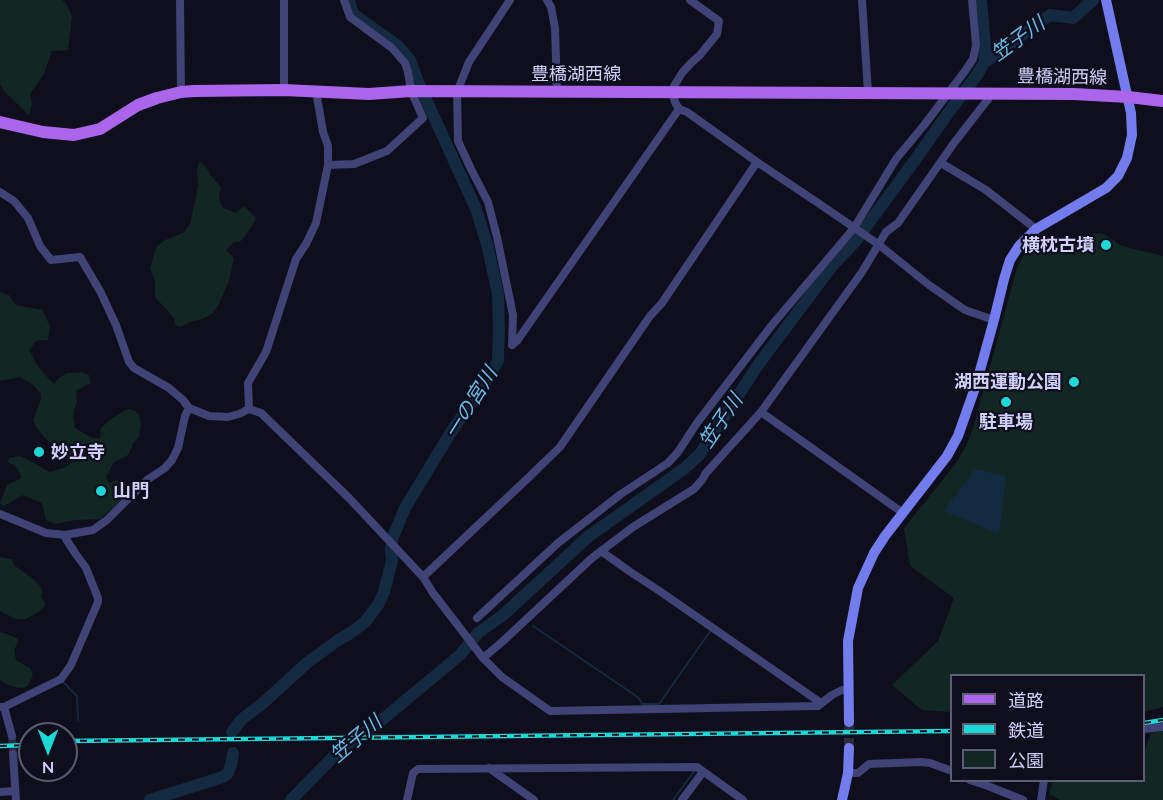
<!DOCTYPE html>
<meta charset="utf-8">
<style>
body{margin:0}
#map{position:relative;width:1163px;height:800px;overflow:hidden;background:#0f0e1c;font-family:Lato,"Noto Sans JP",sans-serif}
canvas{display:block}
.legend{position:absolute;left:950px;top:674px;width:195px;height:108px;box-sizing:border-box;background:#0f0e1c;border:2px solid #5c5c74;margin:0;padding:8px 10px;list-style:none;font-size:18px;color:#d0d0f9}
.legend li{display:flex;align-items:center;gap:12px;height:30px}
.legend b{width:30px;border:2px solid #5c5c74}
.north{position:absolute;left:18px;top:722px;width:60px;height:60px;box-sizing:border-box;background:#0f0e1c;border:2px solid #5c5c74;border-radius:50%;rotate:180deg;font-size:16px;font-weight:700;line-height:24px;text-align:center;color:#d0d0f9}
.north::after{content:'';display:block;margin:auto;width:21px;height:27px;background:#1cd9d8;clip-path:polygon(50% 0,100% 100%,50% 72%,0 100%)}
</style>
<div id="map">
<canvas width="1163" height="800"></canvas>
<ul class="legend">
<li><b style="height:8px;background:#ab65eb"></b>道路</li>
<li><b style="height:8px;background:#1cd9d8"></b>鉄道</li>
<li><b style="height:16px;background:#122623"></b>公園</li>
</ul>
<div class="north">N</div>
</div>
<script>
const g = document.querySelector('canvas').getContext('2d');
g.lineJoin = 'round';
function fill(path, color) { g.fillStyle = color; g.fill(path, 'evenodd'); }
const toPath = rows => new Path2D(rows.map(r => 'M' + r).join(''));
function trace(path, color, width, dash) { g.strokeStyle = color; g.lineWidth = width; g.lineCap = dash ? 'butt' : 'round'; g.setLineDash(dash || []); g.stroke(path); }
function drawText(font, color, halo, rows, align = 'center') {
  g.font = font + ' Lato,"Noto Sans JP",sans-serif'; g.lineWidth = 4.5; g.setLineDash([]); g.textBaseline = 'middle'; g.strokeStyle = halo; g.fillStyle = color; for (const [text, x, y, turn = 0] of rows) {
    g.save(); g.translate(x, y); g.rotate((+turn || 0) * Math.PI / 180); g.textAlign = isNaN(turn) ? turn : align; if (halo) g.strokeText(text, 0, 0); g.fillText(text, 0, 0); g.restore();
  }
}
fill(toPath([
 [0,0,62,0,67,5,72,16,68,50,52,51,43,76,30,94,32,104,29,115,4,91,0,84],
 [199,161,206,167,212,177,221,187,219,198,222,207,235,213,244,206,256,218,249,231,240,242,234,242,226,250,234,258,229,281,218,306,212,314,202,319,190,322,180,327,175,325,174,318,155,297,155,280,150,269,156,247,165,240,183,233,190,224,196,197,198,185,197,173],
 [1102,233,1122,246,1163,256,1163,707,1144,712,1144,676,952,676,951,712,922,710,892,685,938,641,954,598,910,566,904,528,956,463,968,442,973,428,1017,268,1024,254,1036,242],
 [0,292,9,295,16,305,42,310,50,326,48,340,36,341,29,350,39,368,54,384,59,378,67,373,82,372,89,375,91,383,76,391,77,402,73,413,75,428,92,438,100,438,101,428,111,419,124,411,129,409,135,411,139,415,141,424,139,437,133,443,132,447,128,455,114,462,106,477,109,483,117,480,127,490,126,497,100,519,76,520,55,524,46,520,42,503,23,495,4,506,0,504,7,485,21,478,20,473,17,468,7,461,10,458,19,456,25,458,50,472,66,467,72,462,43,436,35,425,33,421,41,399,41,394,33,385,20,377,0,381],
 [0,557,12,559,14,565,33,579,40,586,43,591,41,596,46,605,40,611,26,619,16,619,0,611],
 [0,632,7,634,18,639,18,642,14,650,16,660,30,668,33,675,27,687,18,688,6,684,0,680],
 [1163,731,1163,800,1060,800,1049,794,1053,781,1080,780,1084,782,1088,780,1144,780,1144,752,1151,733]
]), '#122623');
fill(toPath([
 [975,469,1006,476,999,534,944,511]
]), '#142a40');
trace(toPath([
 [533,626,639,698,642,704,659,704,711,630],
 [62,681,77,696,78,720],
 [673,800,695,770]
]), '#142a40', 2);
trace(toPath([
 [981,0,985,46,984,63],
 [232,732,241,720,263,703,308,662,337,641,352,632,365,622,378,605,384,592,392,561,391,549,393,537,405,508,451,432,485,383,498,361,499,330,498,294,487,244,476,209,419,84,410,60,398,46,353,14,349,0],
 [150,800,223,777,228,773,231,765,233,753],
 [291,800,341,749,383,719,460,655,478,633,503,615,589,536,685,468,700,454,758,365,833,265,855,242,915,160,951,109,977,75,984,63,1050,15,1073,18,1093,0]
]), '#142a40', 12);
trace(toPath([
 [12,736,13,754]
]), '#2c2b3d', 8, [8, 4]);
trace(toPath([
 [849,748,849,722]
]), '#2c2b3d', 10, [10, 5]);
trace(toPath([
 [180,0,181,92],
 [284,0,284,90],
 [510,0,469,62,457,92,458,141,471,169,488,202,497,237,513,315,512,345],
 [547,0,551,7,555,28,557,92],
 [690,0,719,21,717,34,700,55,691,63,682,73,674,86,672,92,675,102,679,109,687,112,757,162,824,207,878,244,929,285,965,310,994,320],
 [862,0,868,92],
 [941,163,986,190,1036,229],
 [328,165,354,164,387,151,423,118,411,91,408,72,405,63,392,48,350,17,344,0],
 [0,192,14,201,28,218,40,246,51,260,80,257,100,291,116,325,129,362,134,368,169,388,183,400,189,408,209,416,228,417,239,414,249,409,261,413,349,498,423,577,433,593,483,658,502,677,550,711,818,706,832,695,842,690,848,690],
 [512,345,517,341,679,109],
 [249,409,248,383,266,352,296,259,306,244,316,223,328,165,328,146,323,132,316,91],
 [761,412,903,513],
 [0,514,46,533,65,535,93,530,107,520,147,480,165,468,172,460,178,448,185,416,189,408],
 [601,551,629,571,661,592,821,703],
 [423,577,527,479,560,447,650,316,662,303,757,162],
 [477,618,558,543,621,494,668,463,678,452,697,423,772,325,854,228,896,159,925,124,965,71,973,59,976,45,972,0],
 [483,658,502,642,592,558,633,527,694,489,702,480,706,473,761,412,862,272,886,232,898,223,954,143,992,94],
 [0,707,4,707,61,679,71,665,98,602,98,598,86,568,75,553,66,539,65,535],
 [4,707,12,736],
 [1144,729,1163,727],
 [13,754,16,800],
 [489,768,534,800],
 [848,773,858,773,869,764,921,762,930,763,952,771],
 [970,780,988,786,1023,800],
 [0,792,15,791],
 [407,800,413,773,418,769,697,767,743,800],
 [682,800,703,772],
 [1041,800,1044,780]
]), '#3f4376', 8);
trace(toPath([
 [849,722,848,641,858,588,874,553,885,536,947,456,958,436,976,385,994,320,1004,279,1010,260,1019,246,1036,229,1106,188,1118,176,1127,158,1132,135,1131,113,1106,0],
 [842,800,848,773,849,748]
]), '#737ced', 10);
trace(toPath([
 [0,122,43,132,74,135,100,129,138,105,157,98,181,92,194,91,284,90,369,94,411,91,1074,94,1128,97,1163,101]
]), '#ab65eb', 12);
const rail = toPath([
 [1144,723,1163,720],
 [66,741,952,731],
 [0,746,30,745]
]);
trace(rail, '#1cd9d8', 4.5);
trace(rail, '#0f0e1c', 2, [7]);
for (const [x, y, r, color] of [
 [1106,245,6,"#1cd9d8"],
 [1074,382,6,"#1cd9d8"],
 [1006,402,6,"#1cd9d8"],
 [39,452,6,"#1cd9d8"],
 [101,491,6,"#1cd9d8"]
]) { const dot = new Path2D(); dot.arc(x, y, r, 0, 2 * Math.PI); g.fillStyle = color; g.fill(dot); trace(dot, '#0f0e1c', 2); }
drawText('18px', '#d0d0f9', '#0f0e1c', [
 ["豊橋湖西線",576,74],
 ["豊橋湖西線",1062,77,1]
]);
drawText('bold 18px', '#d0d0f9', '#0f0e1c', [
 ["横枕古墳",1094,245],
 ["湖西運動公園",1062,382],
 ["駐車場",1006,422,"center"],
 ["妙立寺",51,452,"left"],
 ["山門",113,491,"left"]
], 'right');
drawText('italic 20px', '#6bbeec', '#0f0e1c', [
 ["笠子川",1018,39,-36],
 ["一の宮川",471,403,-58],
 ["笠子川",721,421,-56],
 ["笠子川",356,739,-40]
]);
</script>
